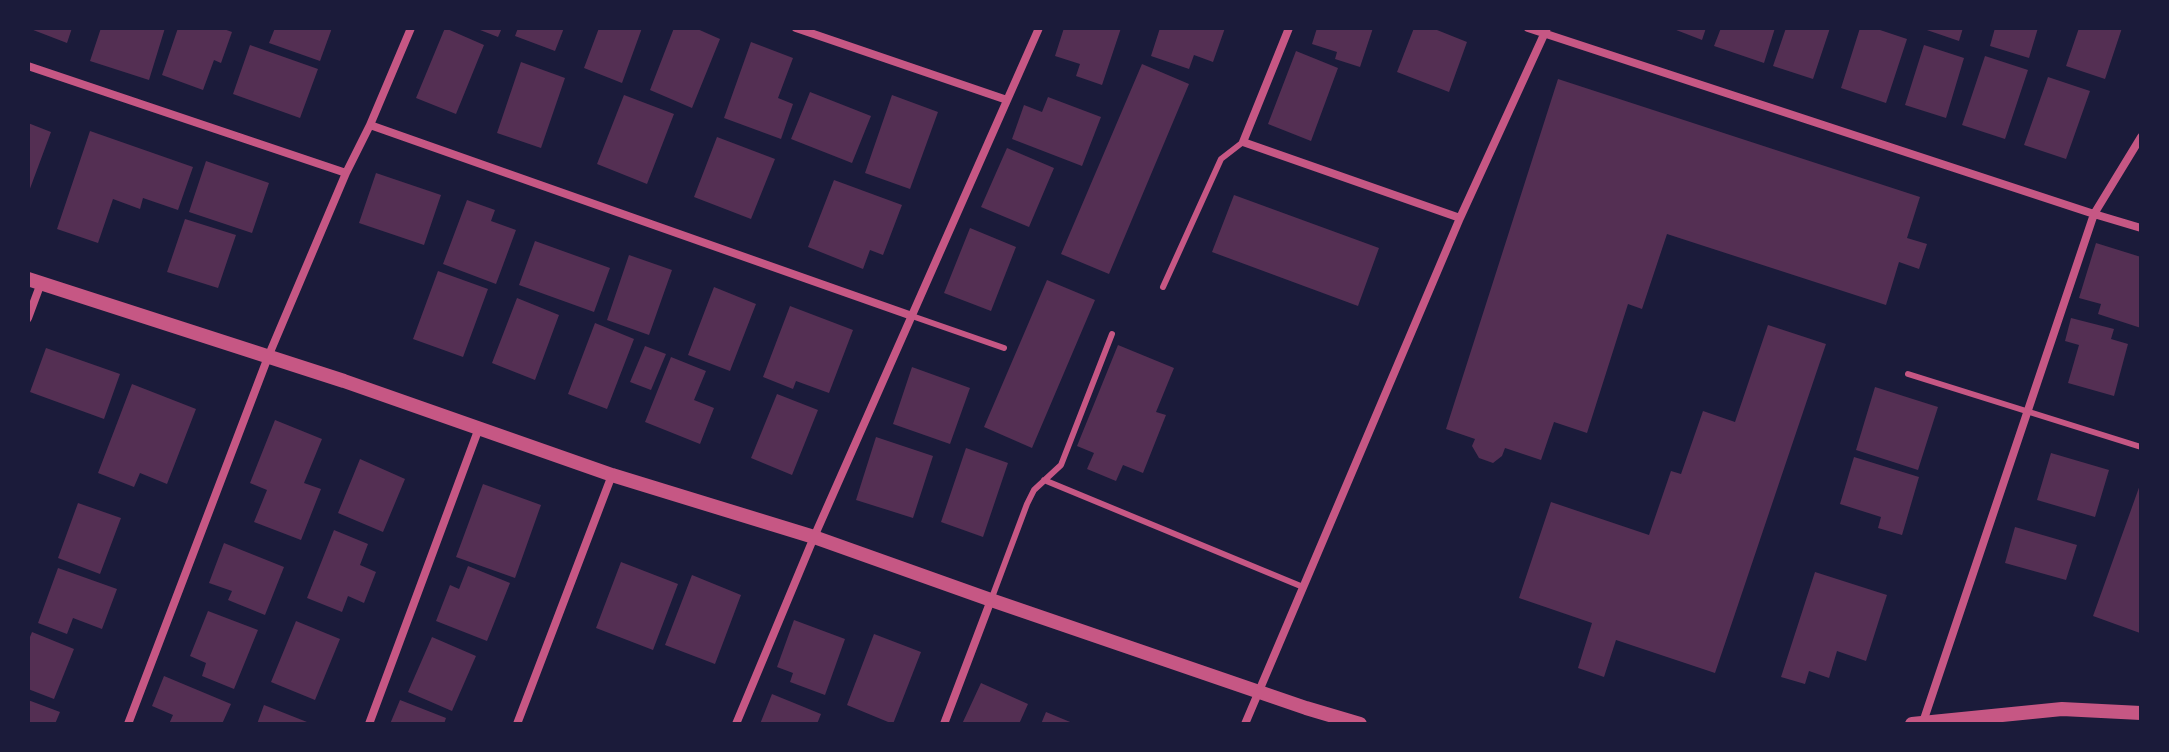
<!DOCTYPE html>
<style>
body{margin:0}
#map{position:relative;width:2169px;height:752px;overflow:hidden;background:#1b1b3a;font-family:Lora,serif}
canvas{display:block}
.frame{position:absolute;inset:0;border:30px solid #1b1b3a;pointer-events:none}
</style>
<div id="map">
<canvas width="2169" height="752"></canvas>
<div class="frame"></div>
</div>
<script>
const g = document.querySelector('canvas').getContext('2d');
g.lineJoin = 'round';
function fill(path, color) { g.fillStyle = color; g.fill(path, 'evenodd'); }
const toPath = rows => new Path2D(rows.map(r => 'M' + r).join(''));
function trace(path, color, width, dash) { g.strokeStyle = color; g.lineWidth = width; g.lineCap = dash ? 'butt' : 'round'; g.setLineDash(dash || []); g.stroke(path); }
fill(toPath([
 [28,28,72,28,67,43],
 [101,28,165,28,149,80,90,61],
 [178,28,221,28,232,32,221,63,214,60,203,90,162,75],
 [275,28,332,28,320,61,269,43],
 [445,28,484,45,456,114,416,98],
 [475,28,502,28,498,37],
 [518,28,564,28,555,51,515,36],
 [599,28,642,28,622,83,584,68],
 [674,28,695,28,720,39,692,108,650,90],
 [1064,28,1121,28,1102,85,1076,76,1080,64,1055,56],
 [1160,28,1225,28,1213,62,1194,55,1189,69,1151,56],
 [1317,28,1373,28,1360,67,1335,59,1337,52,1312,44],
 [1414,28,1432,28,1467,42,1449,92,1397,72],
 [1671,28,1706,28,1702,40],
 [1721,28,1775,28,1764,63,1714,46],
 [1786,28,1830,28,1813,79,1773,66],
 [1860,28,1874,28,1907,39,1886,103,1841,88],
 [1921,28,1963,28,1959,41],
 [1995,28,2038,28,2029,58,1990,46],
 [2079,28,2122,28,2105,79,2066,66],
 [751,42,793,58,778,98,793,104,781,139,724,118],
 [250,45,318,69,300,118,233,94],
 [1924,45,1964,58,1946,118,1905,105],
 [1296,51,1338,68,1311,141,1268,124],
 [1985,56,2028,70,2005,139,1962,125],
 [521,62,565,78,541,148,497,133],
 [1142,64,1189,84,1109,274,1061,254],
 [2048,77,2090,91,2066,159,2024,145],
 [1558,79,1920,197,1907,238,1927,244,1919,269,1899,262,1886,305,1667,234,1642,309,1628,304,1587,433,1554,422,1541,460,1505,448,1502,456,1493,463,1479,458,1472,446,1475,439,1446,429],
 [810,92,871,116,852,163,791,139],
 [624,95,674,114,647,184,597,164],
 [892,95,938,112,910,189,865,173],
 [1048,97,1101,117,1082,166,1012,139,1024,105,1042,112],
 [28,123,51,132,28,194],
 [90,131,193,167,178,210,143,198,140,209,113,199,98,243,57,229],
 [717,137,775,159,751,219,694,197],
 [1007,148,1054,168,1029,227,981,207],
 [206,161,269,183,252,233,189,212],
 [376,173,441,195,424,245,359,223],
 [834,180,902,205,883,255,870,250,863,269,808,247],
 [1234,195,1379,248,1358,306,1212,252],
 [467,200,495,210,491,221,516,230,496,284,443,264],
 [185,219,236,235,218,288,167,272],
 [970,228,1016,247,991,311,944,293],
 [535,241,610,268,594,312,519,285],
 [2096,243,2141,257,2141,328,2098,314,2101,304,2079,298],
 [629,255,672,270,649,335,607,320],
 [438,271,488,289,463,357,413,339],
 [1047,280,1095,300,1032,448,984,427],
 [714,287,756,304,730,371,688,355],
 [517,298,559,315,535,380,492,363],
 [790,306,853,330,829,393,796,381,793,389,763,377],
 [2071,318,2114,329,2111,339,2128,344,2114,396,2068,383,2079,345,2065,341],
 [595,323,634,339,607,409,568,394],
 [1768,325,1826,344,1715,673,1616,640,1604,677,1578,668,1592,623,1519,598,1551,502,1649,535,1671,471,1681,474,1703,411,1735,422],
 [1118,345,1174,368,1156,412,1166,415,1143,473,1123,465,1116,481,1087,469,1094,453,1077,446],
 [645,346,666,354,651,390,630,382],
 [46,348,120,374,104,419,30,392],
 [671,357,706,371,694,400,714,408,700,444,645,422],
 [912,367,970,388,950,444,893,424],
 [132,384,196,409,167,484,140,473,134,487,98,473],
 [1875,387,1938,407,1918,470,1856,450],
 [777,394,818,410,792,475,751,458],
 [275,420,322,439,304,483,321,489,301,540,254,522,267,490,250,483],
 [876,437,933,456,913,518,856,500],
 [966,448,1008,463,983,537,941,522],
 [2051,453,2109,470,2095,517,2037,500],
 [1854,457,1919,477,1902,535,1878,528,1881,517,1840,504],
 [360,459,405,479,383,532,338,513],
 [2141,482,2141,631,2140,633,2093,616],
 [483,484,541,505,515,578,456,557],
 [78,503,121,518,100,574,58,558],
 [2015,527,2077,545,2066,580,2005,563],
 [334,530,368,544,360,565,376,572,364,603,348,596,342,612,307,598],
 [224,543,284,567,265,615,228,600,232,591,209,583],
 [621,562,678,584,653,650,596,628],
 [468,566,510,583,487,641,436,621,450,585,459,589],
 [58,568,117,589,102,629,73,618,67,634,38,623],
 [1815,572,1887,595,1866,661,1837,651,1829,678,1809,671,1805,684,1781,677],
 [692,575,741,595,715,664,665,645],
 [208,611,258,630,234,689,202,676,206,663,190,656],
 [794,620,845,639,825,695,790,682,793,673,777,667],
 [296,621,340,639,315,700,271,682],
 [32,632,74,649,54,699,28,689,28,642],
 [874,634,921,652,893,724,847,705],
 [432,637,476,656,452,711,408,692],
 [164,676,231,704,222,724,169,724,173,715,152,706],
 [981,683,1028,704,1019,724,962,724],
 [772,694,821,714,817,724,760,724],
 [28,700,60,712,55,724,28,724],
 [400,700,446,718,444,724,390,724],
 [264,705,307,722,306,724,257,724],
 [1046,712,1075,724,1041,724]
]), '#542f53');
trace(toPath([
 [1163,287,1221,159,1243,142],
 [912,316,1004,348],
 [1908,374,2141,447],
 [1044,480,1303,587],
 [991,600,1027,504,1034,490,1061,465,1112,334]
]), '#c65784', 6);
trace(toPath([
 [796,28,1007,100],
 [1289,28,1243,142,1460,218],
 [1528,28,2094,214,2141,137],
 [28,66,346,173],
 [370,125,912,316],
 [28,318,41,283],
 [1923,722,2094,214,2141,228],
 [128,724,268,357,346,173,370,125,411,28],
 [369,724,479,428],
 [517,724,612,475],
 [736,724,814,537,1039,28],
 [944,724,991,600],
 [1245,724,1460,218,1547,28]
]), '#c65784', 8);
trace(toPath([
 [28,279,344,381,612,475,814,537,991,600,1306,708,1360,724],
 [1912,724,2062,709,2141,713]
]), '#c65784', 14);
</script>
